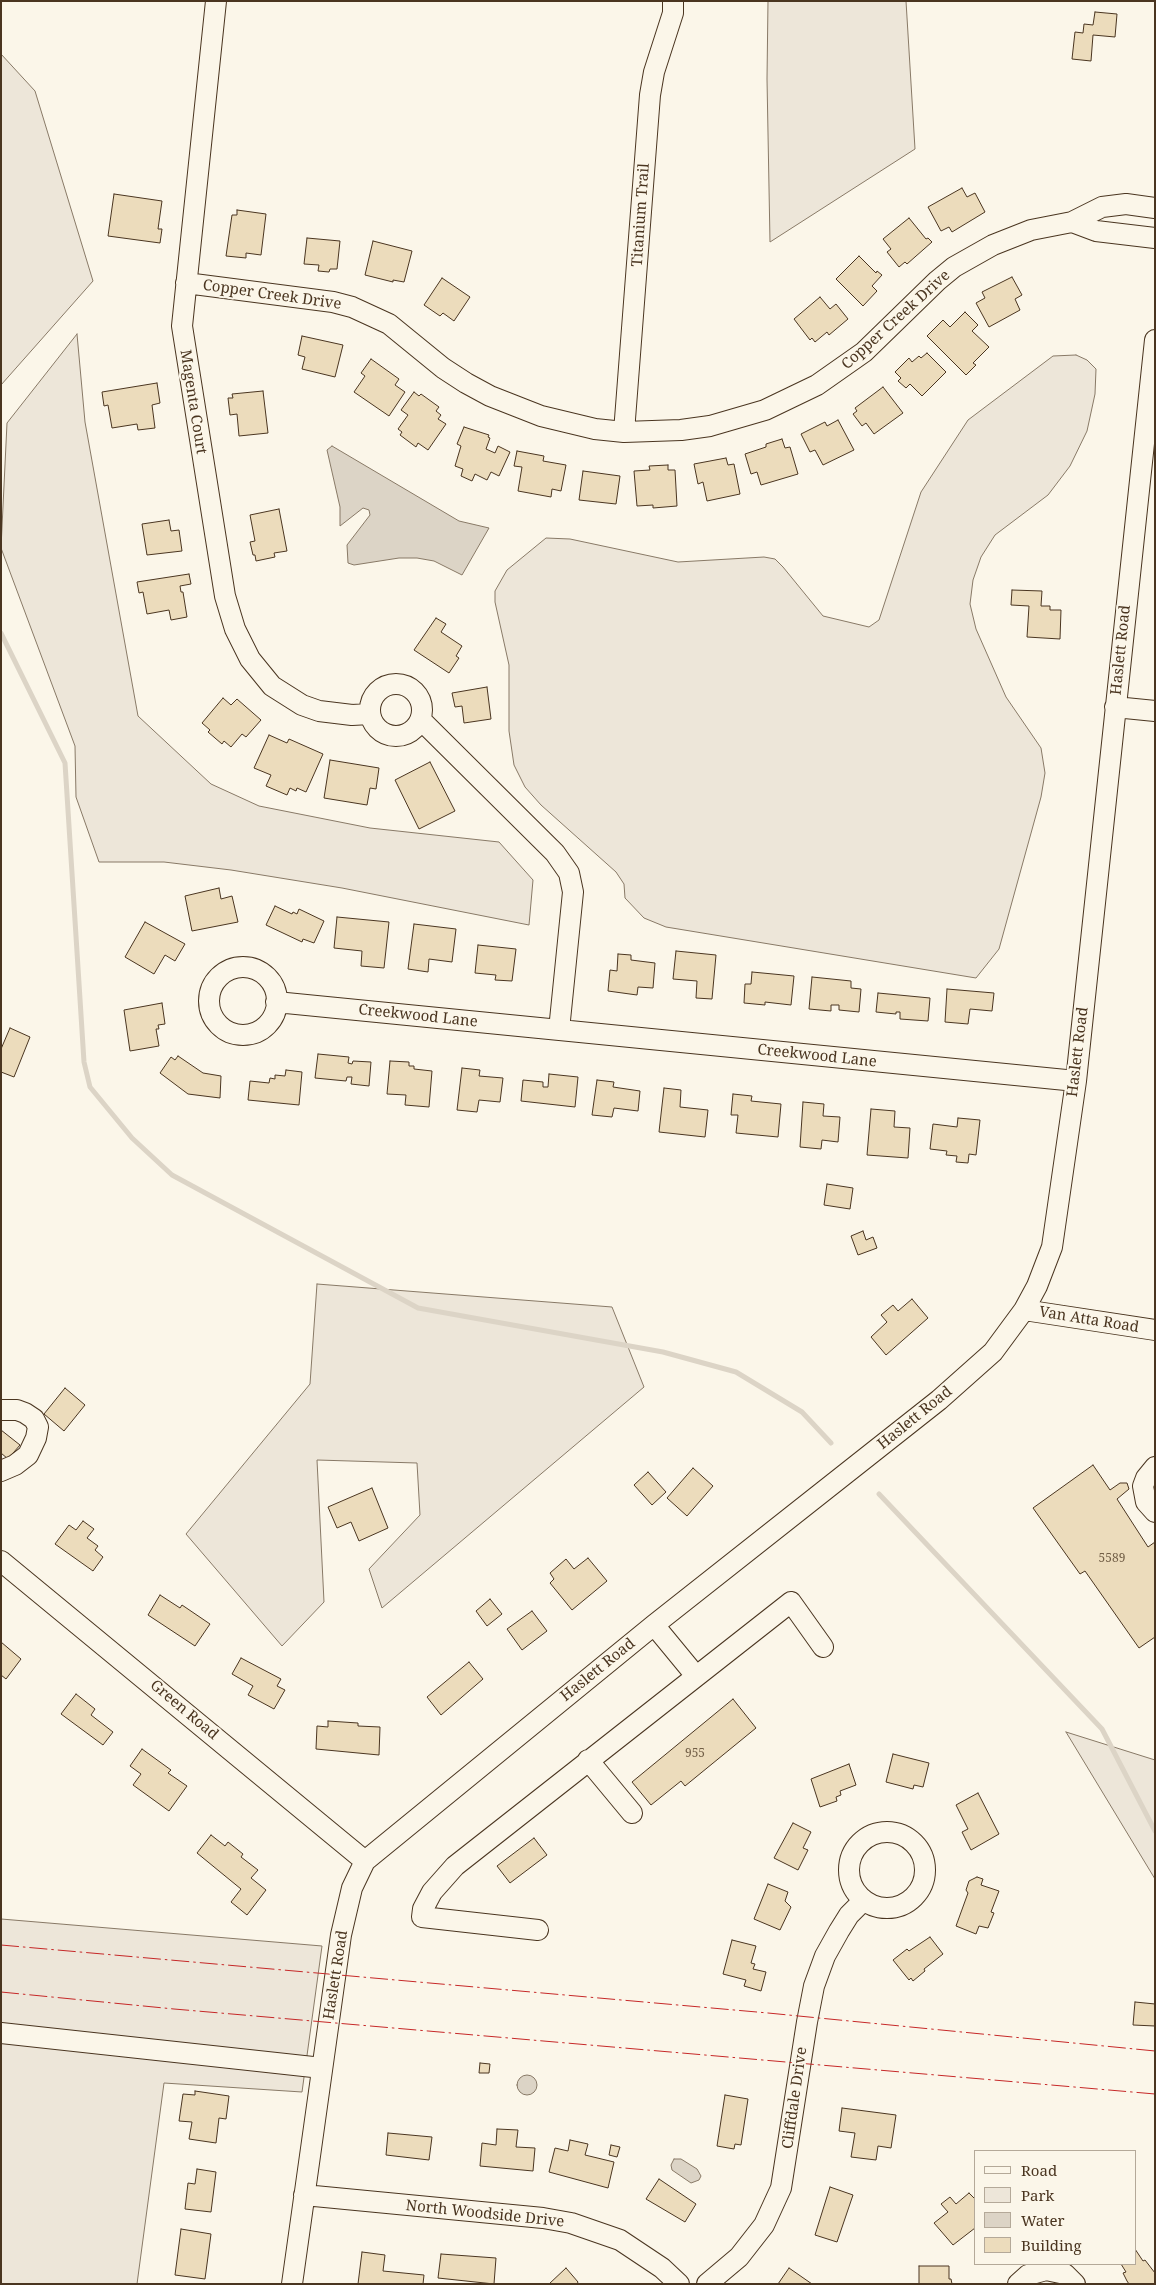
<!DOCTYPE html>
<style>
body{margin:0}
#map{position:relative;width:1156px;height:2285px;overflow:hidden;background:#fbf6e9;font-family:"Noto Serif",serif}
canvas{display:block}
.frame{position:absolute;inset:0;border:2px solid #4a3520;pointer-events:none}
.legend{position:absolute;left:974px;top:2150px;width:162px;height:115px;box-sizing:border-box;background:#fbf6e9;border:1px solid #b4a999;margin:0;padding:6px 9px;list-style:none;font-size:15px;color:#4a3520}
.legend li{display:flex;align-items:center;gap:10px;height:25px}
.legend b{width:25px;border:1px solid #b4a999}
</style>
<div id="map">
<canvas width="1156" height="2285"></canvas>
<div class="frame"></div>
<ul class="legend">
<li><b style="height:6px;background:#fbf6e9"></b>Road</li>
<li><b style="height:14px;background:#ede6d9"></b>Park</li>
<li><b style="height:14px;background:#dcd4c6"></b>Water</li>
<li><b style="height:14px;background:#ecdcbc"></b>Building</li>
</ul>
</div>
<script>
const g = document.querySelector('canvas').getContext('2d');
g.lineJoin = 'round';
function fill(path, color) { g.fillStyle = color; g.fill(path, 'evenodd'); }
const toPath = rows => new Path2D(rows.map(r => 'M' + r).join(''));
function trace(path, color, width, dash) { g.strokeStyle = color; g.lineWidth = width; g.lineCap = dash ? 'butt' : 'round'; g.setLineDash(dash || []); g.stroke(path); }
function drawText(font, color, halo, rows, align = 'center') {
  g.font = font + ' "Noto Serif",serif'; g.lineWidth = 4; g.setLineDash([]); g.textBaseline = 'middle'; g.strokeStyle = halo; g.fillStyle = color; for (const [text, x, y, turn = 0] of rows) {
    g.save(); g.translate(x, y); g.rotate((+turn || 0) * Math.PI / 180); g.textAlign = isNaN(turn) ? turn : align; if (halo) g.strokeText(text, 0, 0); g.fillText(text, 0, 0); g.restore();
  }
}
const green = toPath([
 [768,1,906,1,915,149,770,242,767,79,768,1],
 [1,54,35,91,93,281,1,385,1,54],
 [77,334,85,422,138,716,211,784,259,806,370,828,499,842,533,880,529,925,342,888,231,870,164,862,99,862,76,797,75,746,1,548,7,423,77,334],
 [1076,355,1087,360,1096,369,1095,394,1087,431,1070,466,1048,495,995,535,981,557,973,580,970,604,976,629,1006,697,1041,748,1045,773,1041,797,999,949,976,978,666,927,644,918,625,898,624,884,616,872,541,805,525,787,514,765,509,731,509,665,495,602,495,591,507,570,546,538,570,539,678,562,764,557,775,559,783,567,823,616,869,627,879,620,921,492,968,420,1053,356,1076,355],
 [317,1284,612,1307,644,1387,382,1608,369,1569,420,1515,417,1463,317,1460,324,1602,282,1646,186,1534,310,1384,317,1284],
 [1066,1732,1155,1760,1155,1879,1066,1732],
 [1,1919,322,1946,302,2092,164,2083,137,2284,1,2284,1,1919]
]);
fill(green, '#ede6d9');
trace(green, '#887966', 1);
const water = toPath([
 [332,446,459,521,489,528,462,575,434,561,417,558,399,558,354,565,348,563,347,545,370,515,369,510,363,508,340,526,340,507,327,450,332,446],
 '517 2085a10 10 0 1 1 20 0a10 10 0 1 1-20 0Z',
 [674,2159,681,2159,697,2169,701,2176,699,2180,691,2183,672,2170,671,2165,674,2159]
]);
fill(water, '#dcd4c6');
trace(water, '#887966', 1);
trace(toPath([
 [1,633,65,763,84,1062,90,1087,132,1138,172,1175,418,1308,663,1352,736,1372,802,1412,831,1443],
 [879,1494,1102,1729,1155,1831]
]), '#dcd4c6', 5);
const building = toPath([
 [1095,12,1117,14,1115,37,1093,35,1091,61,1072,59,1075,32,1083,33,1084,24,1093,25,1095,12],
 [962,188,967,197,975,193,985,212,952,232,949,227,941,231,928,207,962,188],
 [114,194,162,201,158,229,162,229,160,243,108,236,114,194],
 [237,210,266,214,261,255,246,253,246,258,226,256,232,215,237,215,237,210],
 [909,218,926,239,928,238,932,242,907,264,905,262,899,267,887,252,891,249,883,239,909,218],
 [307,238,340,241,337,269,330,269,329,272,318,271,319,265,304,264,307,238],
 [373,241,412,251,404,282,393,280,393,282,365,275,373,241],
 [859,256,876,273,877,271,882,275,872,286,877,291,863,306,836,279,859,256],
 [1012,277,1022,295,1015,299,1020,310,989,327,976,303,985,298,982,292,1012,277],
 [442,278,470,297,454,321,443,313,440,316,424,305,442,278],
 [820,297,830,309,836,304,848,319,829,335,827,332,815,342,812,338,810,340,794,319,820,297],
 [965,312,978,325,972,331,989,347,973,363,976,365,966,375,927,336,943,320,950,327,965,312],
 [302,336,343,345,335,377,302,369,305,357,298,355,302,336],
 [927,353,946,372,922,396,910,384,906,388,898,381,901,378,895,372,909,358,912,362,919,356,921,358,927,353],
 [371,359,399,379,395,385,405,392,389,416,354,392,365,376,361,373,371,359],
 [157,383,160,403,152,405,155,428,138,430,137,424,112,428,108,405,104,406,102,392,157,383],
 [883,387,903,413,874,434,866,423,862,426,853,414,857,411,855,408,883,387],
 [263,391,268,433,239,436,237,414,230,415,228,398,233,398,232,394,263,391],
 [414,392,419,396,421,394,439,407,436,411,441,415,438,419,446,424,428,450,418,443,416,447,400,435,402,432,398,429,408,415,401,410,414,392],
 [838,420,854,450,823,465,815,450,810,452,801,434,825,422,827,426,838,420],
 [464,427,489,435,488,437,490,438,486,449,495,453,498,446,510,452,499,476,491,472,487,480,475,474,472,481,461,476,463,469,455,466,461,446,457,444,464,427],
 [782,439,785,448,790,447,798,474,761,485,757,472,751,474,745,454,766,447,766,444,782,439],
 [517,451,544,456,543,461,566,465,561,491,552,489,551,497,518,491,522,467,514,466,517,451],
 [726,458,728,465,734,464,740,494,707,501,703,482,698,484,694,464,726,458],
 [668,465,668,470,675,470,677,506,653,508,653,505,637,506,634,471,650,470,649,466,668,465],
 [583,471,620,476,616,504,579,500,583,471],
 [279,509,287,551,274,553,275,557,256,561,255,555,253,555,250,542,255,541,250,515,279,509],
 [169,520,171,531,179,530,182,551,147,555,142,524,169,520],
 [189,574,191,584,180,586,181,592,183,592,187,617,171,620,169,610,147,614,143,592,139,593,137,582,189,574],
 [1012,590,1042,591,1041,606,1050,606,1050,610,1061,610,1060,639,1027,637,1029,606,1011,605,1012,590],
 [436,618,446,624,441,632,462,646,456,656,459,658,449,673,414,650,436,618],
 [487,687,491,719,464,723,462,706,455,707,452,693,487,687],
 [223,698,231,705,237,699,261,720,246,737,242,734,231,747,224,741,222,744,208,732,210,730,202,723,223,698],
 [269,735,287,743,289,739,323,754,306,792,297,788,296,791,290,788,287,795,266,786,271,775,254,768,269,735],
 [330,760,379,768,376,789,370,788,367,805,324,798,330,760],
 [430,762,455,811,419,829,395,780,430,762],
 [219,888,221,899,232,896,238,922,192,931,185,896,219,888],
 [275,906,292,914,293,912,297,914,299,909,324,921,314,943,303,939,302,942,266,925,275,906],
 [337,917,389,922,384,968,361,966,362,951,334,948,337,917],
 [145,922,185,944,175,961,165,955,154,974,125,957,145,922],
 [414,924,456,929,452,962,429,959,428,972,408,969,414,924],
 [478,945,516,949,512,981,495,980,496,975,475,973,478,945],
 [676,951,716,955,712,999,696,998,697,981,673,979,676,951],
 [618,954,631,955,631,960,655,963,653,988,638,987,637,995,608,991,610,970,617,971,618,954],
 [752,972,794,976,791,1005,765,1002,765,1005,744,1003,745,984,751,984,752,972],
 [812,977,851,981,851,988,861,989,859,1012,839,1010,839,1005,831,1005,831,1011,809,1009,812,977],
 [947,989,994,993,992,1011,970,1009,968,1024,945,1022,947,989],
 [878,993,930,998,928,1021,900,1019,900,1012,896,1012,896,1014,876,1012,878,993],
 [162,1003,165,1024,158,1025,159,1029,156,1029,159,1046,130,1051,124,1010,162,1003],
 [10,1028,30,1037,14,1077,1,1072,1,1049,10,1028],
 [318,1054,349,1057,348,1063,352,1064,353,1061,371,1062,369,1086,351,1084,352,1077,347,1077,346,1081,315,1078,318,1054],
 [178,1056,203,1073,221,1076,220,1098,188,1094,160,1073,171,1057,175,1060,178,1056],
 [390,1061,409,1062,409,1066,414,1066,414,1069,432,1071,429,1107,405,1105,406,1095,387,1094,390,1061],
 [462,1068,480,1070,479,1076,503,1078,500,1102,479,1100,477,1112,457,1110,462,1068],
 [286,1070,302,1072,299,1105,248,1100,250,1081,269,1083,270,1078,275,1079,275,1075,285,1076,286,1070],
 [549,1074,578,1077,575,1107,521,1101,523,1080,543,1082,543,1087,548,1087,549,1074],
 [597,1080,614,1082,613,1087,640,1091,638,1111,614,1108,612,1117,592,1115,597,1080],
 [664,1088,681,1090,680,1107,708,1110,705,1137,659,1132,664,1088],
 [733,1094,752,1096,751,1101,781,1104,778,1137,736,1133,738,1115,731,1115,733,1094],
 [803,1102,824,1104,823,1116,840,1117,838,1142,822,1140,821,1149,800,1147,803,1102],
 [871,1109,895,1111,894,1127,910,1128,908,1158,867,1155,871,1109],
 [958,1118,980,1120,976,1155,969,1154,968,1163,956,1162,957,1156,946,1155,947,1151,930,1149,933,1124,957,1127,958,1118],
 [827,1184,853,1188,850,1209,824,1205,827,1184],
 [863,1231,866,1240,873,1237,877,1248,858,1255,851,1236,863,1231],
 [912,1299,928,1318,886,1355,871,1337,887,1322,881,1315,893,1305,898,1311,912,1299],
 [65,1388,85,1405,64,1431,44,1414,65,1388],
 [1,1430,20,1445,8,1459,1,1453,1,1430],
 [1093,1465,1110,1490,1120,1483,1127,1483,1129,1489,1117,1499,1148,1547,1155,1542,1155,1637,1139,1648,1085,1571,1080,1574,1033,1508,1093,1465],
 [693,1468,713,1486,687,1516,667,1498,693,1468],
 [648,1472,666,1492,652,1505,634,1485,648,1472],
 [372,1488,388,1528,359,1541,351,1522,337,1528,328,1507,372,1488],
 [83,1521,94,1529,87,1538,98,1546,95,1550,103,1557,93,1571,55,1544,69,1525,76,1530,83,1521],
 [588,1558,607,1581,572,1610,550,1583,554,1579,550,1573,566,1559,574,1569,588,1558],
 [160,1595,180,1608,182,1605,210,1624,195,1646,148,1615,160,1595],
 [490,1599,502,1614,487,1626,476,1611,490,1599],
 [532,1611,547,1631,522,1650,507,1629,532,1611],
 [1,1642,21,1659,6,1679,1,1675,1,1642],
 [241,1658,281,1679,277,1686,285,1690,274,1709,248,1695,253,1686,232,1674,241,1658],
 [469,1662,483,1679,441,1715,427,1697,469,1662],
 [76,1694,95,1709,91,1715,113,1732,103,1745,61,1714,76,1694],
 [733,1699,756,1728,685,1786,681,1781,651,1805,632,1782,733,1699],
 [328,1721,358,1723,358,1726,380,1727,379,1755,316,1749,317,1726,328,1727,328,1721],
 [142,1749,171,1770,168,1773,187,1786,169,1811,133,1785,141,1774,130,1766,142,1749],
 [893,1754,929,1763,923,1787,914,1785,913,1789,886,1782,893,1754],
 [849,1764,856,1785,840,1791,841,1795,836,1797,837,1801,820,1807,811,1779,849,1764],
 [978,1793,999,1834,971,1850,962,1832,968,1829,956,1805,978,1793],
 [793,1823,811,1832,803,1848,808,1850,798,1870,774,1858,793,1823],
 [211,1835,225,1846,228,1842,243,1854,241,1857,258,1870,251,1878,266,1890,247,1915,231,1902,241,1889,197,1853,211,1835],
 [534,1838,547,1855,510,1883,497,1866,534,1838],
 [977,1877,983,1879,981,1885,999,1891,991,1912,994,1913,988,1928,979,1926,976,1934,956,1926,968,1893,966,1890,969,1881,977,1877],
 [768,1884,788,1892,785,1901,791,1907,780,1930,754,1919,768,1884],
 [930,1937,943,1954,924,1969,925,1971,913,1981,911,1978,909,1980,893,1960,907,1949,909,1951,930,1937],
 [732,1940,756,1946,751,1963,755,1964,753,1969,766,1972,761,1991,744,1986,746,1980,723,1974,732,1940],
 [1135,2002,1155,2004,1155,2026,1133,2025,1135,2002],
 [480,2063,490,2064,489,2073,479,2073,480,2063],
 [195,2091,229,2096,226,2119,219,2118,216,2143,189,2139,192,2122,179,2121,183,2094,195,2095,195,2091],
 [725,2095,748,2099,741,2145,735,2144,734,2149,717,2146,725,2095],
 [842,2108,896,2115,891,2148,878,2146,876,2160,851,2157,855,2133,839,2131,842,2108],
 [497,2129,518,2130,516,2147,535,2148,533,2171,480,2166,482,2143,496,2145,497,2129],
 [388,2133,432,2137,429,2160,386,2155,388,2133],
 [570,2140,588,2144,585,2155,614,2162,608,2188,549,2172,555,2148,568,2151,570,2140],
 [611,2145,620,2147,617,2157,609,2155,611,2145],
 [197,2169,216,2172,211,2212,185,2209,188,2183,195,2184,197,2169],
 [659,2179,696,2204,685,2222,646,2199,659,2179],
 [830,2187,853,2195,837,2242,815,2235,830,2187],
 [969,2193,975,2199,975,2228,953,2245,934,2223,948,2212,941,2204,950,2197,956,2204,969,2193],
 [181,2229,211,2234,205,2279,175,2275,181,2229],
 [1135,2249,1143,2261,1145,2260,1155,2273,1155,2284,1129,2284,1127,2281,1123,2273,1126,2272,1121,2264,1135,2264,1135,2249],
 [362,2252,385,2255,383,2271,424,2275,423,2284,358,2284,362,2252],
 [441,2254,496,2258,494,2284,438,2278,441,2254],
 [919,2266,949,2266,949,2279,951,2279,952,2284,919,2284,919,2266],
 [566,2268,578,2282,577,2284,549,2284,566,2268],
 [789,2268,812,2284,778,2284,789,2268]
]);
fill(building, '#ecdcbc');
trace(building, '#4a3520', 1);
const minor = toPath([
 [216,1,182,326,225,596,235,629,250,659,272,686,302,705,319,711,352,715,370,714],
 [1072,222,1096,231,1155,238],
 [186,283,333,302,352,307,389,324,443,368,466,383,490,396,541,416,595,429,624,432,681,430,710,426,765,410,817,385,864,352,937,281,954,267,993,245,1031,230,1072,222,1102,207,1126,204,1155,208],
 [624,432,650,95,654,72,673,13,673,1],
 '370 710a26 26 0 1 1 52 0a26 26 0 1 1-52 0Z',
 [1115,707,1155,711],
 [421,720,555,853,569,873,573,892,559,1030],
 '209 1001a34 34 0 1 1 68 0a34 34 0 1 1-68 0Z',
 [276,1002,1076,1081],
 [1024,1310,1155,1330],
 [1,1410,17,1410,25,1413,34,1419,38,1427,36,1438,28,1455,15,1465,1,1471],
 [1155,1467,1146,1478,1143,1486,1146,1502,1155,1512],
 [1,1561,365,1861],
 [654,1625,696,1676],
 [588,1760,632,1813],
 '849 1870a38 38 0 1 1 76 0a38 38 0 1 1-76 0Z',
 [538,1930,422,1917,423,1909,432,1892,455,1866,791,1602,823,1647],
 [1,2033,322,2068],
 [304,2195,543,2218,571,2223,620,2240,662,2268,679,2284],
 [292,2284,341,1935,352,1888,365,1861,654,1625,939,1400,993,1352,1024,1310,1037,1286,1052,1247,1076,1081,1155,340],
 [707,2284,739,2257,764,2225,781,2188,807,2022,814,1986,825,1956,839,1931,849,1915,864,1900],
 [1018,2284,1028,2275,1046,2270,1065,2274,1075,2284]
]);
trace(minor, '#4a3520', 22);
trace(minor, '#fbf6e9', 20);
trace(toPath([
 [1,1945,768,2013,1155,2051],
 [1,1992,174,2009,1155,2094]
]), '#c62828', 1, [18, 4, 2.5, 4]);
drawText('12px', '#725f47', null, [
 ["5589",1112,1559],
 ["955",695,1754]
]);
drawText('15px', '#4a3520', '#fbf6e9', [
 ["Titanium Trail",641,215,-86],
 ["Copper Creek Drive",272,295,8],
 ["Copper Creek Drive",896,320,-42],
 ["Magenta Court",193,402,81],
 ["Haslett Road",1121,650,-84],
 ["Creekwood Lane",418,1016,6],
 ["Haslett Road",1078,1052,-83],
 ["Creekwood Lane",817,1056,6],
 ["Van Atta Road",1089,1320,9],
 ["Haslett Road",915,1418,-39],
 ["Haslett Road",598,1670,-39],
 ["Green Road",184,1710,40],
 ["Haslett Road",336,1975,-81],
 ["Cliffdale Drive",795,2098,-82],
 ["North Woodside Drive",485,2214,6]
]);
</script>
